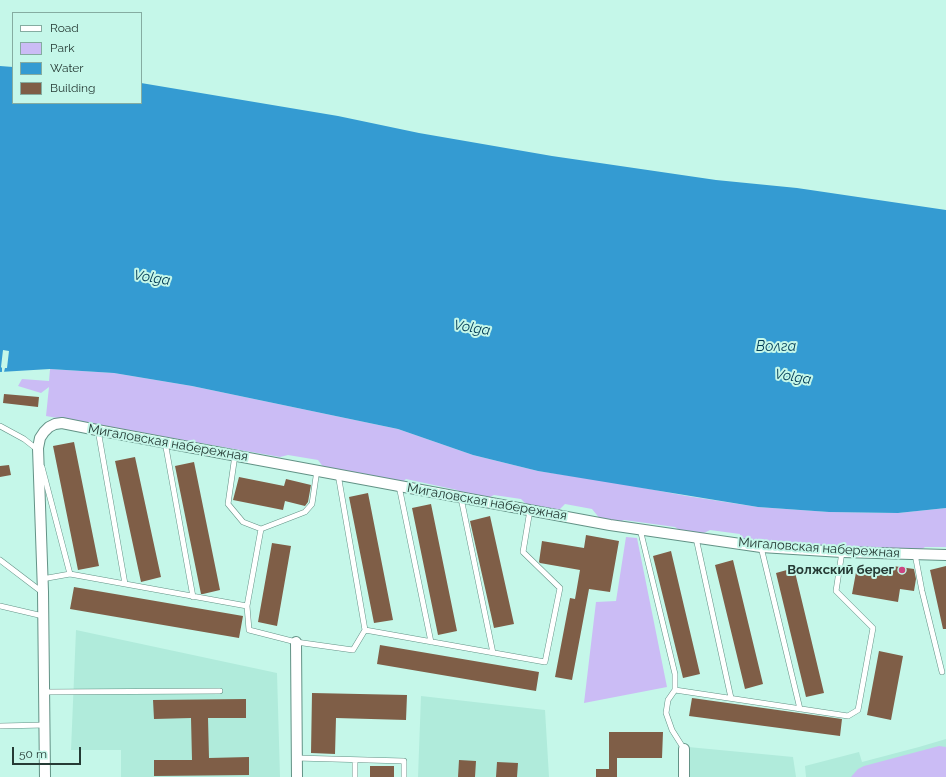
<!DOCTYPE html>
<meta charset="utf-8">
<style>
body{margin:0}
#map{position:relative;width:946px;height:777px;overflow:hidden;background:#c5f7e9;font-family:Raleway,sans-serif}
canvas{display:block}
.legend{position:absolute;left:12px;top:12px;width:130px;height:92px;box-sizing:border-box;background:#c5f7e9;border:1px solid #85aca1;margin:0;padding:5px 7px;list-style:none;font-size:12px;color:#263b35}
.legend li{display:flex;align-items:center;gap:8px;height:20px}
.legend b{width:20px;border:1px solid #85aca1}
.scale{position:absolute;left:12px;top:747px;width:69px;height:18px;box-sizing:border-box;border:2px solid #263b35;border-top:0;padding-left:5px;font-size:12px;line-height:14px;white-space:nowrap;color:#263b35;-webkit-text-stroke:3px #c5f7e9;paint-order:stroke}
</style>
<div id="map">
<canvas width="946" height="777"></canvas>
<ul class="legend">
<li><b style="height:5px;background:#fff"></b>Road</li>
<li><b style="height:11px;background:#cbbcf5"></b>Park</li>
<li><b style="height:11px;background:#349bd2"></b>Water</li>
<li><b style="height:11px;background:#7f5e47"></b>Building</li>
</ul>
<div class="scale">50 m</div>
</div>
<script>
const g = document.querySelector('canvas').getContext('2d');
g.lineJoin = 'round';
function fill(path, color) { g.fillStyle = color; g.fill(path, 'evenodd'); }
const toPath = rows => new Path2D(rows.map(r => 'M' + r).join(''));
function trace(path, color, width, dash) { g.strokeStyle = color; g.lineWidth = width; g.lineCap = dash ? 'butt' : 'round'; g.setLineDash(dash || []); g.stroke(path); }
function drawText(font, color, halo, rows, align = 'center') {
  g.font = font + ' Raleway,sans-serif'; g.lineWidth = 4; g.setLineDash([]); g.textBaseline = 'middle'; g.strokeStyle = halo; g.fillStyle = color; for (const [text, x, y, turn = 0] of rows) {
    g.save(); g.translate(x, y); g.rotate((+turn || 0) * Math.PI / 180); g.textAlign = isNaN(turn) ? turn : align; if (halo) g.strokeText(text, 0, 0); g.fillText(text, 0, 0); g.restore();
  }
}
fill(toPath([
 [76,630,277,673,280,777,121,777,121,750,71,750],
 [421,696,545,710,549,777,418,777],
 [946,739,946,777,806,777,805,766,859,752,862,762,919,747],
 [688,747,793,757,796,777,689,777]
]), '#b0ebdb');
fill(toPath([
 [50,369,114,373,192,386,398,429,473,455,538,471,612,482,687,496,758,507,829,512,898,513,946,508,946,547,925,547,918,552,841,548,739,541,740,534,710,530,700,535,682,532,675,527,624,520,617,523,601,520,592,509,565,504,557,512,527,505,521,499,494,495,486,499,465,495,457,490,406,479,401,483,324,468,318,460,288,455,280,457,46,416,49,387,41,393,18,386,22,379,49,381],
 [626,537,637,538,667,687,584,703,596,602,616,601],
 [939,746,946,747,946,777,851,777,858,769,864,766]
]), '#cbbcf5');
fill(toPath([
 [0,66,13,67,13,103,141,103,141,83,338,116,419,133,552,156,716,180,797,188,946,210,946,508,898,513,829,512,758,507,538,471,473,455,398,429,192,386,114,373,50,369,0,372]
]), '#349bd2');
fill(toPath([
 [3,350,9,351,7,368,5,368,4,372,2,372,2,368,1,367]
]), '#c5f7e9');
fill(toPath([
 [4,394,39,397,38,407,3,403],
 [74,442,99,566,78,570,53,446],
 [135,457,161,577,141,582,115,461],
 [194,462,220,590,203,594,201,594,175,466],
 [9,465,11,475,0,477,0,466],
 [239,477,284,486,286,479,311,485,308,502,305,506,285,501,283,510,233,500],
 [368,493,393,620,374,623,349,497],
 [431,504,457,631,438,635,412,508],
 [490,516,514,624,494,628,470,521],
 [586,535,619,541,610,592,589,589,572,680,555,677,570,598,575,599,580,570,540,563,539,562,542,541,584,548],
 [272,543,291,546,277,626,258,622],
 [671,551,700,674,683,678,653,556],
 [733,560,763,684,745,689,715,565],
 [893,566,914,569,916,579,914,591,900,589,898,602,852,594,857,567,892,573],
 [946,566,946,629,943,629,930,570],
 [794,568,824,693,806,697,776,573],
 [74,587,243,616,239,638,70,609],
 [380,645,539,672,536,691,377,664],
 [879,651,903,656,891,720,867,715],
 [312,693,407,695,406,720,336,718,335,754,311,753],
 [692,698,842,719,840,736,689,716],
 [246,699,246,718,208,718,209,758,249,757,249,775,154,776,154,760,192,760,191,718,154,719,153,700],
 [609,732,663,732,662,758,617,758,617,777,596,777,596,769,609,769],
 [459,760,476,761,475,777,458,777],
 [497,762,518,763,517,777,496,777],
 [370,766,394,766,394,777,370,777]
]), '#7f5e47');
const service = toPath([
 [0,426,24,439,38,450],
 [98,430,125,584],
 [165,442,193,597],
 [399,486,431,642],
 [461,498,493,653],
 [261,529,305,512,312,504,317,470],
 [640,529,675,674,675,690,668,700,666,713,672,730,684,749],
 [696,538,731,698],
 [761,547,800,709],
 [915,554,922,591,942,672],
 [0,560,42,592],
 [70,574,247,606,261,529,243,522,228,504,235,455],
 [42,579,70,574,42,467],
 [0,606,43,616],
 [247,606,249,630,296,642,353,650,365,630,338,474],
 [365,630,545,662,560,588,523,552,530,510],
 [675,690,848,716,858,710,873,628,836,591,842,552],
 [44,692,220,691],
 [0,726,45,725],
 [296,758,404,761,404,777],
 [355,777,355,760]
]);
const minor = toPath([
 [296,642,297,777],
 [684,749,684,777],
 [45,777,43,592,38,448,40,438,44,432,49,427,55,424,62,423,97,430,610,525,761,547,842,552,946,555]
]);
trace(service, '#639286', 6);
trace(minor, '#639286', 12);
trace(service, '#fff', 5);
trace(minor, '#fff', 10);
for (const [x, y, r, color] of [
 [902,570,4,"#cc4480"]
]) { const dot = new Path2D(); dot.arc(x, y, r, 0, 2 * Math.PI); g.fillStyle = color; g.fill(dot); trace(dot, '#c5f7e9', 1.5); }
drawText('13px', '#263b35', '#c5f7e9', [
 ["Мигаловская набережная",168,443,10],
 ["Мигаловская набережная",487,502,10],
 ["Мигаловская набережная",819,548,4]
]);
drawText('bold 13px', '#263b35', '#c5f7e9', [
 ["Волжский берег",894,570]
], 'right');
drawText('italic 14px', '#003a56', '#c5f7e9', [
 ["Volga",152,278,9],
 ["Volga",472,328,9],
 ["Волга",776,347],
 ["Volga",793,377,9]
]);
</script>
